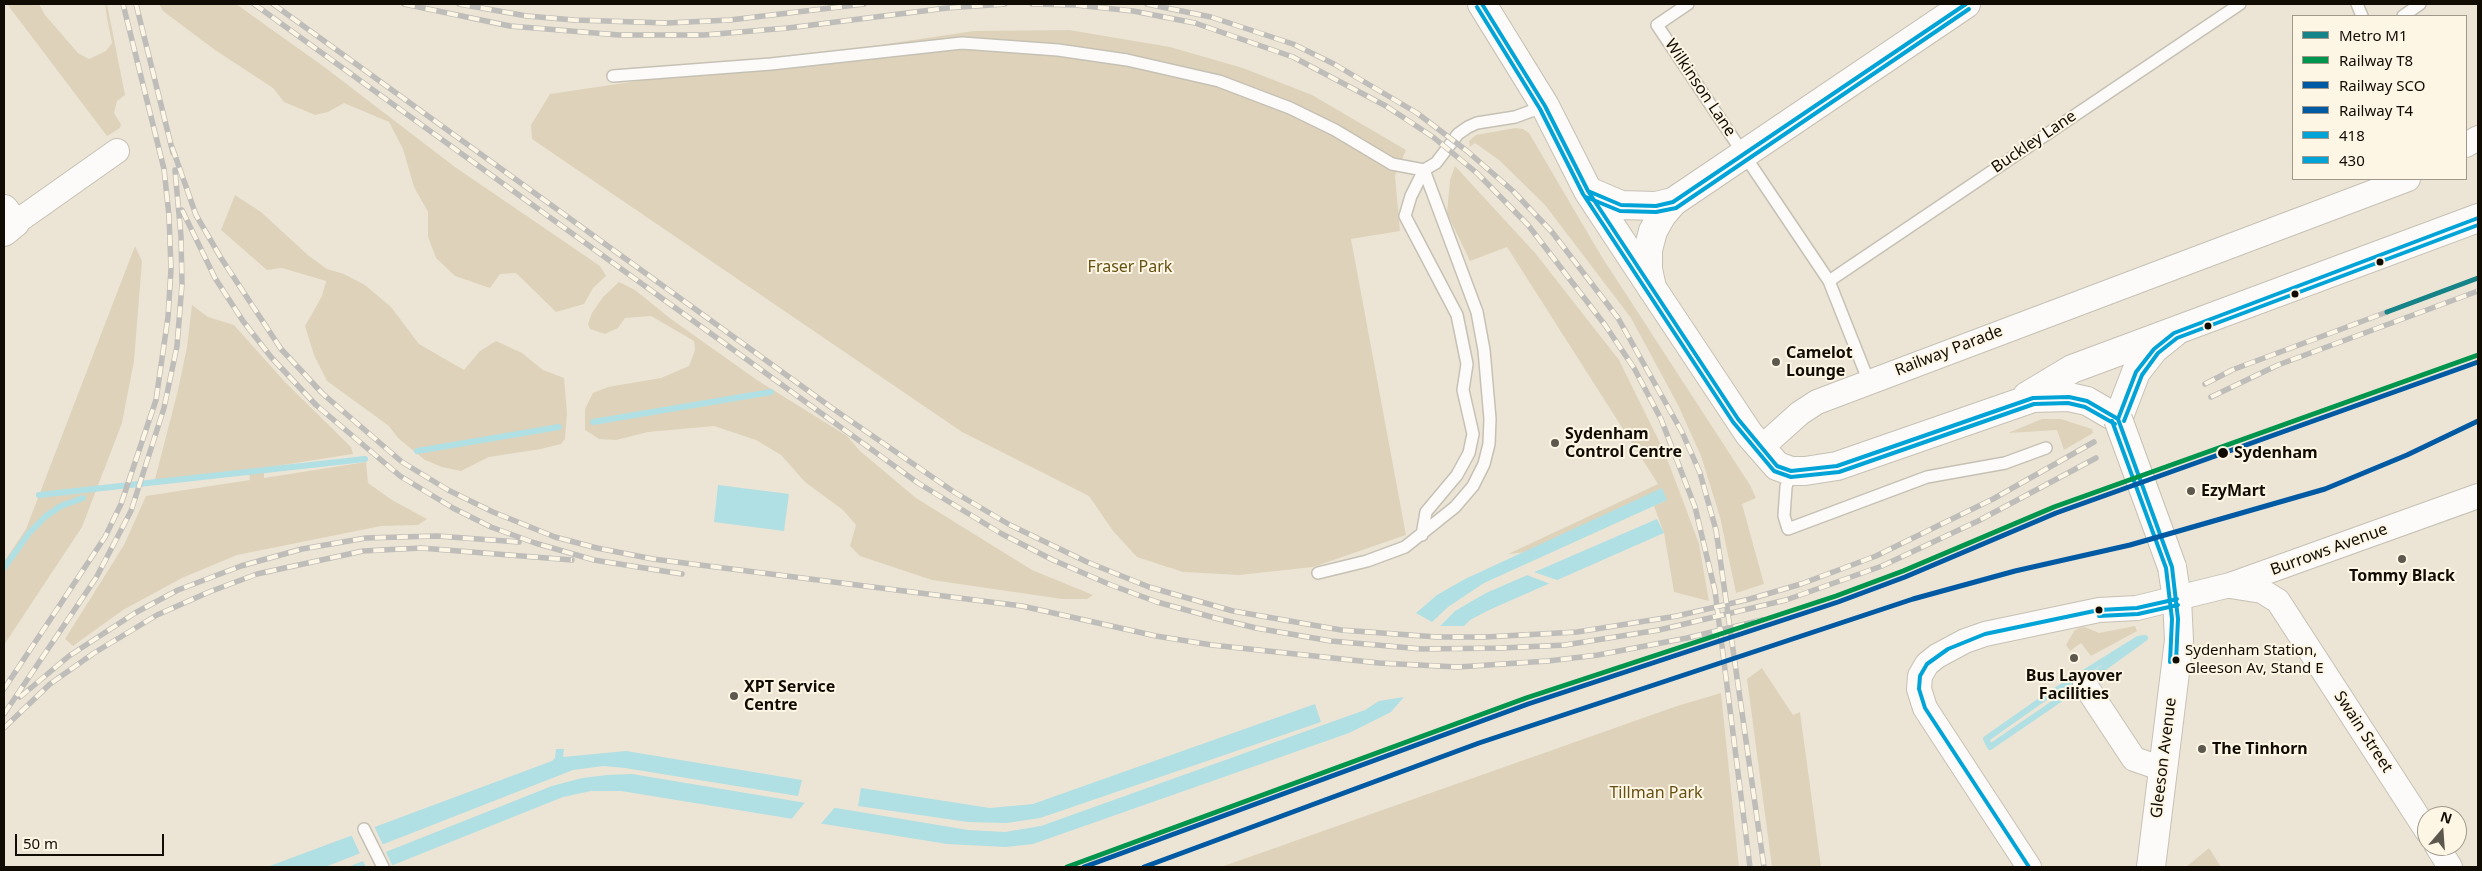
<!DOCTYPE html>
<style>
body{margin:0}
#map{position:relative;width:2482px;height:871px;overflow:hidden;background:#ece5d5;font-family:"Noto Sans",sans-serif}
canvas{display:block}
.frame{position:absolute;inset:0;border:5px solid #100c04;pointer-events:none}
.legend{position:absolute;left:2292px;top:15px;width:175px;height:165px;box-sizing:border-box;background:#fef6e5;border:1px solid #9f988b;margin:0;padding:6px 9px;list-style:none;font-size:15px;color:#100c04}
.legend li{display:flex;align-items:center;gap:10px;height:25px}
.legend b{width:25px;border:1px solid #9f988b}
.north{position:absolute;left:2417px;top:806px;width:50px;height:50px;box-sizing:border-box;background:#fef6e5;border:1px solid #9f988b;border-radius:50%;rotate:18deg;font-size:14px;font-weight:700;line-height:20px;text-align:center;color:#100c04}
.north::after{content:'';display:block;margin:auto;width:18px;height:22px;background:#5d584d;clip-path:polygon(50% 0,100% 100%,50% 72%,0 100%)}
.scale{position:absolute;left:15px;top:834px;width:149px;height:22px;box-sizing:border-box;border:2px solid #100c04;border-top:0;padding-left:6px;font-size:15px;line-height:18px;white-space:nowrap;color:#100c04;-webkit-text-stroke:4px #fef6e5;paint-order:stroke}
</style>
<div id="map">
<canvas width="2482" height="871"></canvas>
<div class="frame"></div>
<ul class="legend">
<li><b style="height:6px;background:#168388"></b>Metro M1</li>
<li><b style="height:6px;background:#00954c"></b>Railway T8</li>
<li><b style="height:6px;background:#005aa3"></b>Railway SCO</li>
<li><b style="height:6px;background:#005aa3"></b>Railway T4</li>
<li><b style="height:6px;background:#02a4d8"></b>418</li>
<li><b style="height:6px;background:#02a4d8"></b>430</li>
</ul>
<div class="north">N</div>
<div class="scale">50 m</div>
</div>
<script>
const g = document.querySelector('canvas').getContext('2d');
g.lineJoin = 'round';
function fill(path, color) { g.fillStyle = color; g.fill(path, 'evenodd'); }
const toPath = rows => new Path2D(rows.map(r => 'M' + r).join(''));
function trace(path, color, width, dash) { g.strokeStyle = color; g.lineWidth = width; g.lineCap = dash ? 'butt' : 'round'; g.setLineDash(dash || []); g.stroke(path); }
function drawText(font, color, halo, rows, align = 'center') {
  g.font = font + ' "Noto Sans",sans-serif'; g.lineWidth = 4; g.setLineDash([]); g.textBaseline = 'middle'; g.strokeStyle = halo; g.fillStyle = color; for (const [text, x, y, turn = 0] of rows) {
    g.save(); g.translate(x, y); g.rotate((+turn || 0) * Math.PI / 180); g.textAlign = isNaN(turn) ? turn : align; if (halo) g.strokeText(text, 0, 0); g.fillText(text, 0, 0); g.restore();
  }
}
fill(toPath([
 [7,4,39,4,45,15,78,53,89,59,106,51,112,43,107,18,105,4,107,4,125,95,117,101,114,113,121,124,120,128,107,136],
 [159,4,236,4,323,66,455,167,600,266,606,276,593,288,584,304,556,312,516,273,500,274,490,288,455,276,436,258,428,237,428,212,414,187,403,149,389,122,344,103,328,112,315,115,284,102,273,88,215,50,163,11],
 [1069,30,1170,47,1243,68,1312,95,1406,150,1395,176,1400,231,1351,239,1406,535,1313,567,1239,575,1183,572,1137,557,1113,531,1089,496,962,432,532,139,531,125,550,94,974,31],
 [1515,128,1523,129,1529,133,1600,254,1750,485,1756,498,1742,504,1764,584,1736,593,1720,517,1701,456,1678,405,1631,318,1545,205,1499,160,1475,143,1470,147,1469,141,1476,135],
 [1455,166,1536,254,1619,360,1664,451,1685,506,1699,544,1709,601,1674,592,1664,533,1654,506,1667,500,1528,552,1508,554,1658,484,1507,247,1470,261,1447,213,1450,180],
 [235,195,261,212,309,256,327,269,344,274,365,285,391,307,419,344,464,370,480,351,496,341,522,353,543,370,564,378,567,413,565,439,561,444,541,449,489,457,461,471,442,467,425,460,398,438,389,426,327,381,314,355,305,326,322,296,326,281,282,268,267,270,221,230],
 [135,246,142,261,134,361,122,423,82,527,4,645,4,562,26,529],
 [619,282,635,290,671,319,757,380,847,436,860,451,916,498,1032,570,1093,595,1087,599,1062,599,932,580,860,556,850,546,856,525,843,510,805,482,781,455,756,440,714,426,648,432,616,440,599,439,585,430,585,409,593,393,608,387,661,378,689,366,695,350,694,341,651,316,625,318,618,328,605,334,590,329,588,324,592,313,603,297],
 [192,305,208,317,234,325,285,382,351,447,353,454,264,468,264,478,366,462,368,483,392,500,427,519,418,525,381,526,237,555,182,578,123,610,73,646,65,639,124,545,146,496,250,480,249,472,179,482,154,483,178,390,187,347],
 [2042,419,2061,419,2092,429,2093,433,2064,450,2057,430,2008,433],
 [2135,626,2137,631,2091,656,2081,643,2070,651,2066,645,2074,631,2079,628,2085,627,2099,633],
 [1762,668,1793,715,1800,712,1821,867,1772,867,1747,679],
 [1721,693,1739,867,1221,867,1677,706],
 [2209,848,2221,867,2186,867]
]), '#ded3ba');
fill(toPath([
 [718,485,789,494,784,531,714,522],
 [1662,488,1667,500,1484,583,1448,607,1432,622,1416,613,1437,595,1465,579],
 [1657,519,1664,533,1489,610,1470,620,1464,626,1440,626,1455,611,1486,593],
 [1404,697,1391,712,1349,733,1033,844,1006,847,947,844,621,791,591,791,563,797,388,867,348,867,552,786,582,778,607,775,632,774,968,830,1005,832,1041,826,1365,710,1379,701],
 [1315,704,1321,722,1040,818,1007,823,968,822,858,806,861,788,990,808,1033,804],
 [556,749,564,749,563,757,626,751,802,780,798,796,625,768,603,766,573,770,325,867,267,867,552,761,555,758]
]), '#b0dfe4');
fill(toPath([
 [1531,571,1560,581,1553,585,1524,574],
 [806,801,836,806,819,826,790,821],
 [373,824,384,847,361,856,350,832],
 [385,850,393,867,366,867,362,859]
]), '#ece5d5');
trace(toPath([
 [593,422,771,392],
 [417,451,559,427],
 [39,495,365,459],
 [4,568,29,533,46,516,61,506,83,498],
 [2145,638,2066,695,1990,747,1986,739,2050,694,2138,639,2145,638]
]), '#b0dfe4', 6);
const lane = toPath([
 [1688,4,1657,25,1829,281,1869,382],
 [2357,4,2362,16],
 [2403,16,2420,4],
 [613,76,771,64,962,43,1058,50,1127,60,1219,81,1290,108,1335,130,1392,164,1424,170,1411,196,1405,216,1457,315,1467,364,1463,390,1473,434,1469,453,1457,475,1426,512,1422,535],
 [1829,281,2240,4],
 [1791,471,1786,487,1784,516,1788,529,1927,477,2005,463,2046,448],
 [1318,573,1367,561,1405,547,1455,507,1473,486,1484,464,1489,444,1490,419,1484,350,1477,312,1424,170,1436,163,1458,134,1468,127,1477,123,1515,117,1545,106],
 [364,829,383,867]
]);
const street = toPath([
 [2466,145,2478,138],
 [15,223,117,151],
 [1761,448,1800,413,1817,402,2408,179],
 [2230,586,2262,591,2278,601,2427,831],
 [2085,685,2134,759,2163,769],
 [2437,846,2450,867],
 [2029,867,1925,708,1919,689,1920,676,1927,664,1937,656,1965,641,1985,634,2099,610,2137,608,2230,585,2478,496]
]);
const secondary = toPath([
 [1482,4,1545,106,1588,191,1652,288],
 [1588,191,1621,205,1656,206,1673,202],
 [4,209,15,223,4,232]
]);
const primary = toPath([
 [1966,4,1673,202,1662,215,1653,231,1648,250,1648,269,1652,288,1749,434,1777,466,1791,471,1805,471,1837,466,2033,398,2069,397,2087,401,2118,419,2136,372,2154,349,2174,333],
 [2027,396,2072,369,2478,218],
 [2151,867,2179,640,2177,599,2172,567]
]);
trace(lane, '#c6c1b5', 14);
trace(street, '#c6c1b5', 26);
trace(secondary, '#c6c1b5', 30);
trace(primary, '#c6c1b5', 30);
trace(lane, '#fcfbf9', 11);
trace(street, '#fcfbf9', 24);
trace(secondary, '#fcfbf9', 28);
trace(primary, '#fcfbf9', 28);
const rail = toPath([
 [136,4,173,153],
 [254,4,918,483,1002,534,1053,560,1111,585,1157,602,1219,619,1256,628,1331,641,1422,649,1502,648,1565,645,1659,630,1786,600,1882,566,1978,521,2096,458],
 [273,4,832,408,954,492,1010,525,1087,562,1149,587,1233,611,1341,630,1437,637,1485,637,1577,632,1677,616,1750,599,1801,584,1876,556,1993,499,2094,442],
 [404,4,510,26,619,35,704,35,788,28,947,8,1005,4],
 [459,4,527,16,574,20,667,23,730,20,864,4],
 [1032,4,1076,5,1133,11,1195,23,1293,57,1386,106,1433,137,1478,174,1528,225,1605,325,1634,368,1661,419,1695,507,1715,591,1750,867],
 [1147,4,1211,17,1293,44,1334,64,1417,113,1467,151,1513,191,1552,232,1618,318,1682,432,1700,473,1716,530,1764,867],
 [172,147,196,215,221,258,281,349,323,394,402,462,448,490,493,512,555,537,597,548,653,559,1022,606,1156,636,1212,645,1379,663,1458,667,1548,661,1598,655,1687,638,1762,620],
 [182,210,215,278,243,321,271,357,316,405,400,476,453,508,491,527,535,543,594,560,682,574],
 [2205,384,2232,370,2387,312],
 [2211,397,2278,365,2478,291],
 [4,689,105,537,121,504,156,400,168,317,171,269,169,216,164,169,123,4],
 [20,697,69,656,135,613,178,590,241,566,302,549,366,538,437,536,519,542],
 [4,714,96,578,131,511,164,408,177,346,182,284,181,236,175,170],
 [4,728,50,684,94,653,157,615,209,592,257,574,363,551,421,548,572,560]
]);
trace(rail, '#bebdb9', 5.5);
trace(rail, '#fef6e5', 4, [11]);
const primaryBridge = toPath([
 [2118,419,2172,567]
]);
trace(primaryBridge, '#c6c1b5', 30, []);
trace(primaryBridge, '#fcfbf9', 28);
trace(toPath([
 [1482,4,1545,106,1588,191,1738,419,1777,466,1791,471,1837,466,2033,398,2069,397,2087,401,2118,419],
 [1588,191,1621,205,1656,206,1673,202,1966,4],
 [2118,419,2136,372,2154,349,2174,333,2478,218],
 [2118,419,2172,567,2178,619,2176,662],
 [2029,867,1925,708,1919,689,1920,676,1927,664,1948,649,1985,634,2099,610,2137,608,2177,599]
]), '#02a4d8', 4);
trace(toPath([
 [1477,7,1540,109,1583,194,1733,422,1774,471,1791,477,1839,472,2034,404,2068,403,2085,407,2115,424],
 [1586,197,1620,211,1656,212,1676,208,1969,9],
 [2112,421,2166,568,2172,619,2170,662],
 [2124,421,2142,375,2158,353,2177,338,2478,225],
 [2099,616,2138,614,2178,605]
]), '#02a4d8', 4);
trace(toPath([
 [1067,867,1526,698,1836,596,1903,571,2054,507,2478,355]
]), '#00954c', 5);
trace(toPath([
 [1084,867,1528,704,1838,602,1905,577,2056,513,2478,362]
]), '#005aa3', 5);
trace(toPath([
 [1144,867,1479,743,1913,599,2015,571,2130,545,2325,489,2407,455,2478,421]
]), '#005aa3', 5);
trace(toPath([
 [2387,312,2478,278]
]), '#168388', 5);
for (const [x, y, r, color] of [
 [2380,262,4.5,"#100c04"],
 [2295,294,4.5,"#100c04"],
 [2208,326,4.5,"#100c04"],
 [1776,362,5,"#5d584d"],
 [1555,443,5,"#5d584d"],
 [2223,453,6,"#100c04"],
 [2191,491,5,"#5d584d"],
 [2402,559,5,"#5d584d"],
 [2099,610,4.5,"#100c04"],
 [2074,658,5,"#5d584d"],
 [2176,660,4.5,"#100c04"],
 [734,696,5,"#5d584d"],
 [2202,749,5,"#5d584d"]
]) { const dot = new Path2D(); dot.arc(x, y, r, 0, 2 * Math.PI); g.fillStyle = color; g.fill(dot); trace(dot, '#fef6e5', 2); }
drawText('15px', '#100c04', '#fef6e5', [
 ["Sydenham Station,",2185,651],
 ["Gleeson Av, Stand E",2185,669]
], 'left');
drawText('16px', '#100c04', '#fef6e5', [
 ["Wilkinson Lane",1700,88,56],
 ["Buckley Lane",2034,142,-34],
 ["Railway Parade",1949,351,-21],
 ["Burrows Avenue",2329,550,-20],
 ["Swain Street",2363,732,57],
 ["Gleeson Avenue",2164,758,-83]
]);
drawText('16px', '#655012', '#fef6e5', [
 ["Fraser Park",1130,267],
 ["Tillman Park",1656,793]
]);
drawText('bold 16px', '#100c04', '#fef6e5', [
 ["Camelot",1786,353],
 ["Lounge",1786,371],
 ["Sydenham",1565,434],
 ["Control Centre",1565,452],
 ["EzyMart",2201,491],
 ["Tommy Black",2402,576,"center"],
 ["Bus Layover",2074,676,"center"],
 ["Facilities",2074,694,"center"],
 ["XPT Service",744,687],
 ["Centre",744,705],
 ["The Tinhorn",2212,749]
], 'left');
drawText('bold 16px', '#100c04', '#fef6e5', [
 ["Sydenham",2234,453]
], 'left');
</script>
